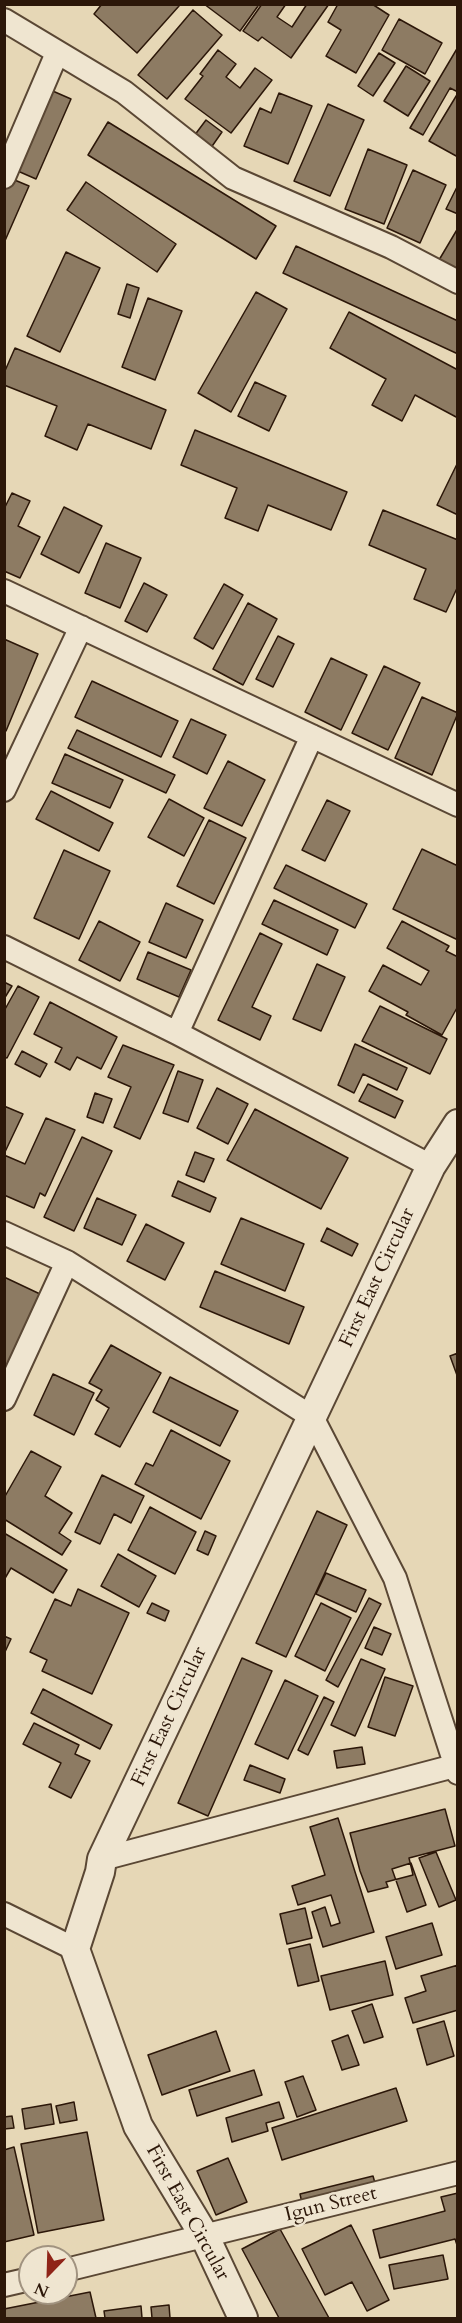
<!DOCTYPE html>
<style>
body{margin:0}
#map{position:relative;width:462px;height:2323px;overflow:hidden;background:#e6d7b6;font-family:Cardo,serif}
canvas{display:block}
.frame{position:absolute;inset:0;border:6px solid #2c1709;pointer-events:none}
.north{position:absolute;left:18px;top:2245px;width:60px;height:60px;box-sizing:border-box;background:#efe5d0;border:2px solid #a19380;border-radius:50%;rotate:203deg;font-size:16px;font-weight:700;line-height:24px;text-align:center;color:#2c1709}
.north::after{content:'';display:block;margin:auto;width:21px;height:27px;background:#8f2418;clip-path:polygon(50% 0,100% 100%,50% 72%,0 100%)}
</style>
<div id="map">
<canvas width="462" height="2323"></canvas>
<div class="frame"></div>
<div class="north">N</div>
</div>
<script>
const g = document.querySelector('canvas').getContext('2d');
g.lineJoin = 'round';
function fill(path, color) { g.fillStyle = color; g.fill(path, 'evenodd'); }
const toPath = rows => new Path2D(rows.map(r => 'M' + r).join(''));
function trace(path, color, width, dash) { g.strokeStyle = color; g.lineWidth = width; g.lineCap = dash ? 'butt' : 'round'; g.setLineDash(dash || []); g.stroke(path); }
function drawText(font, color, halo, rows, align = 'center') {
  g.font = font + ' Cardo,serif'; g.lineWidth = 5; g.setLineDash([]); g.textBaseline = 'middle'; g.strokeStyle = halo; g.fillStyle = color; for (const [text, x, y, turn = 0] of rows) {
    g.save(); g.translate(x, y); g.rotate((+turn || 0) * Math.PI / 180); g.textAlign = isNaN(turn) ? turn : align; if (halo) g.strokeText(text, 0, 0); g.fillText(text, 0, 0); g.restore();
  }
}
const building = toPath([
 [102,4,177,4,179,6,137,53,94,14,102,4],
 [204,4,256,4,258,6,240,31,204,4],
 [262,4,286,4,277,17,292,27,307,4,329,4,291,58,262,37,258,41,243,31,262,4],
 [338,4,372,4,389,15,356,73,326,56,341,30,328,22,338,4],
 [193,10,222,35,167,99,138,75,193,10],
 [399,19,442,43,425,74,382,50,399,19],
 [458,47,458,92,450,88,423,135,410,128,458,47],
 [218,50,236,64,226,77,240,88,255,68,272,80,231,133,185,99,203,76,200,74,218,50],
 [379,53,395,63,373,96,358,86,379,53],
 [406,66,430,81,408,116,384,101,406,66],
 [39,85,71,99,36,179,4,165,39,85],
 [279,93,312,106,288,164,244,146,260,108,271,113,279,93],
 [458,93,458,157,429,141,458,93],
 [328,104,364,120,330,196,294,181,328,104],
 [206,120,222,132,208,152,191,140,206,120],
 [108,122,276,226,256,259,88,155,108,122],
 [368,149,407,165,384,224,345,209,368,149],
 [413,170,446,185,420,243,387,228,413,170],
 [5,176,29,186,4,243,4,178,5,176],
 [86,182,176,244,157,272,67,210,86,182],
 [458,185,458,214,446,209,458,185],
 [458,228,458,271,439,260,458,228],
 [296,246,458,321,458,354,283,273,296,246],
 [66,252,100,268,60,352,27,336,66,252],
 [127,284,139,288,130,318,118,314,127,284],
 [256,292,287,309,231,412,198,393,256,292],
 [148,298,182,311,155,380,122,367,148,298],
 [349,312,458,370,458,418,415,395,402,421,372,405,386,379,330,348,349,312],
 [15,348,166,410,151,449,88,424,77,450,45,436,57,406,4,385,4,373,15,348],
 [255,382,286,396,269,431,238,416,255,382],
 [195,430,347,492,331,530,268,505,258,531,225,518,237,488,181,465,195,430],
 [458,462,458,515,437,505,458,462],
 [12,493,30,501,18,526,40,537,20,578,4,571,4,509,12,493],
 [64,507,102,526,79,573,41,554,64,507],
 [383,510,458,540,458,586,446,612,414,599,426,569,369,545,383,510],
 [106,543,141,558,120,608,85,593,106,543],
 [144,583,167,595,147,632,125,621,144,583],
 [224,584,243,595,213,649,194,638,224,584],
 [248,603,277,619,243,685,213,669,248,603],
 [278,636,294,644,273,687,256,679,278,636],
 [4,639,38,654,6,731,4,730,4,639],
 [331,658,367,675,341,730,305,712,331,658],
 [384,666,420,683,388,750,352,733,384,666],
 [92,681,178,721,161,757,75,717,92,681],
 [422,697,458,713,432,775,395,758,422,697],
 [191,719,226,735,207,774,173,757,191,719],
 [77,730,175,775,166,793,68,748,77,730],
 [65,754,123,780,110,808,52,783,65,754],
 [228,761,265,780,242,826,204,808,228,761],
 [51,791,113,823,99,851,36,819,51,791],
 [169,799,204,818,184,856,148,837,169,799],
 [327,800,350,811,325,861,302,850,327,800],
 [209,820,246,838,214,904,177,886,209,820],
 [422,849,458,866,458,940,393,909,422,849],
 [64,850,110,871,79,939,34,918,64,850],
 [286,865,367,904,355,928,274,888,286,865],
 [274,900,338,930,327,955,262,924,274,900],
 [166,903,203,920,186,958,149,942,166,903],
 [99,921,140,942,120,981,79,960,99,921],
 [402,921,449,946,446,951,458,957,458,1006,442,1035,406,1015,408,1012,369,991,383,965,421,985,429,971,387,948,402,921],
 [260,933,282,944,252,1007,271,1016,260,1040,218,1020,260,933],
 [148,952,191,970,179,997,137,979,148,952],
 [317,964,345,977,321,1031,293,1019,317,964],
 [4,982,12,986,4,999,4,982],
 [18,986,39,997,7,1058,4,1057,4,1011,18,986],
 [50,1002,117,1037,101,1069,77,1057,70,1070,55,1062,62,1048,34,1034,50,1002],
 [380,1006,447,1039,430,1074,362,1041,380,1006],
 [355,1044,407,1068,397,1090,363,1074,354,1093,338,1085,355,1044],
 [123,1045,174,1065,140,1139,114,1127,131,1087,108,1077,123,1045],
 [22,1051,47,1064,40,1077,15,1064,22,1051],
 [178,1071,203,1080,188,1122,163,1113,178,1071],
 [368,1084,403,1101,395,1118,359,1101,368,1084],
 [217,1088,248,1104,228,1144,197,1128,217,1088],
 [95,1093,112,1099,103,1123,87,1117,95,1093],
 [4,1106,23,1114,4,1154,4,1106],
 [255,1109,348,1158,321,1209,227,1160,255,1109],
 [46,1118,75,1130,45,1196,40,1193,34,1208,4,1195,4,1155,25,1164,46,1118],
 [82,1137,112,1151,74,1231,44,1217,82,1137],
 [195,1152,214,1159,204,1182,186,1175,195,1152],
 [178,1181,216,1198,210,1212,172,1196,178,1181],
 [97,1198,136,1215,122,1245,84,1228,97,1198],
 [241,1218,304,1244,285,1291,221,1264,241,1218],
 [146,1224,184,1243,165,1280,127,1261,146,1224],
 [327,1228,358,1244,352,1256,321,1241,327,1228],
 [215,1271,304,1307,289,1344,200,1307,215,1271],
 [4,1277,40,1294,4,1372,4,1277],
 [111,1345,161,1373,120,1447,95,1434,109,1408,96,1400,102,1390,89,1383,111,1345],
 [458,1353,458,1378,450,1356,458,1353],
 [53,1374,94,1393,74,1435,34,1415,53,1374],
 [170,1377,238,1411,220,1446,153,1412,170,1377],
 [171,1430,230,1461,201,1519,135,1484,146,1463,153,1466,171,1430],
 [31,1451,61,1467,45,1496,72,1513,59,1533,71,1541,62,1555,4,1519,4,1498,31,1451],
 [102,1475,144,1496,131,1523,114,1514,100,1544,75,1532,102,1475],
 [150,1507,196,1532,175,1574,128,1550,150,1507],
 [317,1511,347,1525,286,1657,256,1643,317,1511],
 [205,1531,216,1536,208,1555,197,1550,205,1531],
 [4,1533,67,1570,53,1593,11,1568,4,1580,4,1533],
 [118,1554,156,1576,139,1607,101,1586,118,1554],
 [326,1573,366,1590,356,1612,316,1594,326,1573],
 [78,1589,129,1613,92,1694,42,1671,47,1660,30,1652,55,1599,71,1606,78,1589],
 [369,1598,381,1604,338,1687,326,1680,369,1598],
 [152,1603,169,1611,165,1621,147,1613,152,1603],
 [321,1603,351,1618,325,1671,295,1656,321,1603],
 [374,1627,391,1634,382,1655,365,1648,374,1627],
 [4,1636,11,1639,4,1654,4,1636],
 [242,1658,272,1671,208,1816,178,1803,242,1658],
 [361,1659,385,1669,355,1736,331,1725,361,1659],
 [385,1677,413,1686,395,1736,368,1727,385,1677],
 [285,1680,318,1696,288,1759,255,1744,285,1680],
 [43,1689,112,1725,100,1749,31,1713,43,1689],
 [324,1697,334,1702,308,1755,298,1750,324,1697],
 [34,1723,79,1745,75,1754,90,1761,71,1798,49,1787,61,1763,23,1744,34,1723],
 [362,1747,365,1764,337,1768,334,1751,362,1747],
 [250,1765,285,1779,280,1793,244,1780,250,1765],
 [445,1809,455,1846,409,1858,413,1875,386,1882,388,1887,368,1892,360,1871,350,1833,445,1809],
 [338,1818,374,1932,323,1947,312,1912,325,1907,331,1926,340,1923,331,1895,298,1905,292,1886,325,1875,310,1827,338,1818],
 [436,1852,456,1900,439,1907,419,1858,436,1852],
 [411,1863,426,1905,407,1912,392,1869,411,1863],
 [305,1908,312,1938,287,1944,280,1914,305,1908],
 [432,1923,442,1955,396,1969,386,1937,432,1923],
 [310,1944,319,1981,298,1986,289,1949,310,1944],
 [385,1961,393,1995,330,2010,321,1976,385,1961],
 [458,1965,458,2010,413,2023,405,1998,426,1991,421,1976,458,1965],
 [372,2004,383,2037,364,2043,352,2011,372,2004],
 [444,2021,454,2056,427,2065,417,2029,444,2021],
 [216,2031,230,2071,162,2095,148,2055,216,2031],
 [348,2035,359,2065,342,2070,332,2041,348,2035],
 [254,2070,262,2095,197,2116,189,2090,254,2070],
 [303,2076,316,2110,297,2117,285,2082,303,2076],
 [396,2088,407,2121,282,2160,272,2128,396,2088],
 [74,2102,77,2120,60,2123,56,2106,74,2102],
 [279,2102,284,2118,266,2123,268,2131,232,2142,226,2118,279,2102],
 [51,2104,54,2124,25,2129,22,2109,51,2104],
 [12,2116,14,2128,4,2129,4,2117,12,2116],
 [87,2132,104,2220,38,2233,21,2144,87,2132],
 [14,2147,34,2235,4,2242,4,2150,14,2147],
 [228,2158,247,2202,216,2215,197,2171,228,2158],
 [373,2176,377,2190,303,2208,300,2194,373,2176],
 [458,2193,458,2248,455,2239,380,2258,373,2230,445,2211,441,2197,458,2193],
 [351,2225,389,2300,367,2311,352,2282,325,2295,302,2249,351,2225],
 [280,2229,329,2318,279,2318,242,2249,280,2229],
 [443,2255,448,2279,394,2289,389,2265,443,2255],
 [90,2292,96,2318,4,2318,4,2309,90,2292],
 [169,2305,170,2318,152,2318,151,2307,169,2305],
 [141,2306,142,2318,105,2318,104,2311,141,2306]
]);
fill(building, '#8d7b63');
trace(building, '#2c1709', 1.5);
const minor = toPath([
 [4,20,124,92,233,178,391,247,458,282],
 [4,177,57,53],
 [4,591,458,805],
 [4,790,81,627],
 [4,947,177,1033,431,1166],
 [177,1033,312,736],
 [4,1233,67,1262,312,1417,395,1578,458,1773],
 [4,1399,67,1262],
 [102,1859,458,1765],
 [4,1914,75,1949],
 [66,2270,458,2173],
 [4,2285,30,2279]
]);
const tertiary = toPath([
 [243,2318,205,2237,138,2126,75,1949,100,1872,102,1859,431,1166,458,1124]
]);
trace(minor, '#5a4734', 26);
trace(tertiary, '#5a4734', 32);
trace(minor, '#efe5d0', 22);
trace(tertiary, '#efe5d0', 28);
drawText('20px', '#2c1709', '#efe5d0', [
 ["First East Circular",378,1278,-65],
 ["First East Circular",170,1717,-65],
 ["Igun Street",331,2205,-14],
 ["First East Circular",187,2213,61]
]);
</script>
